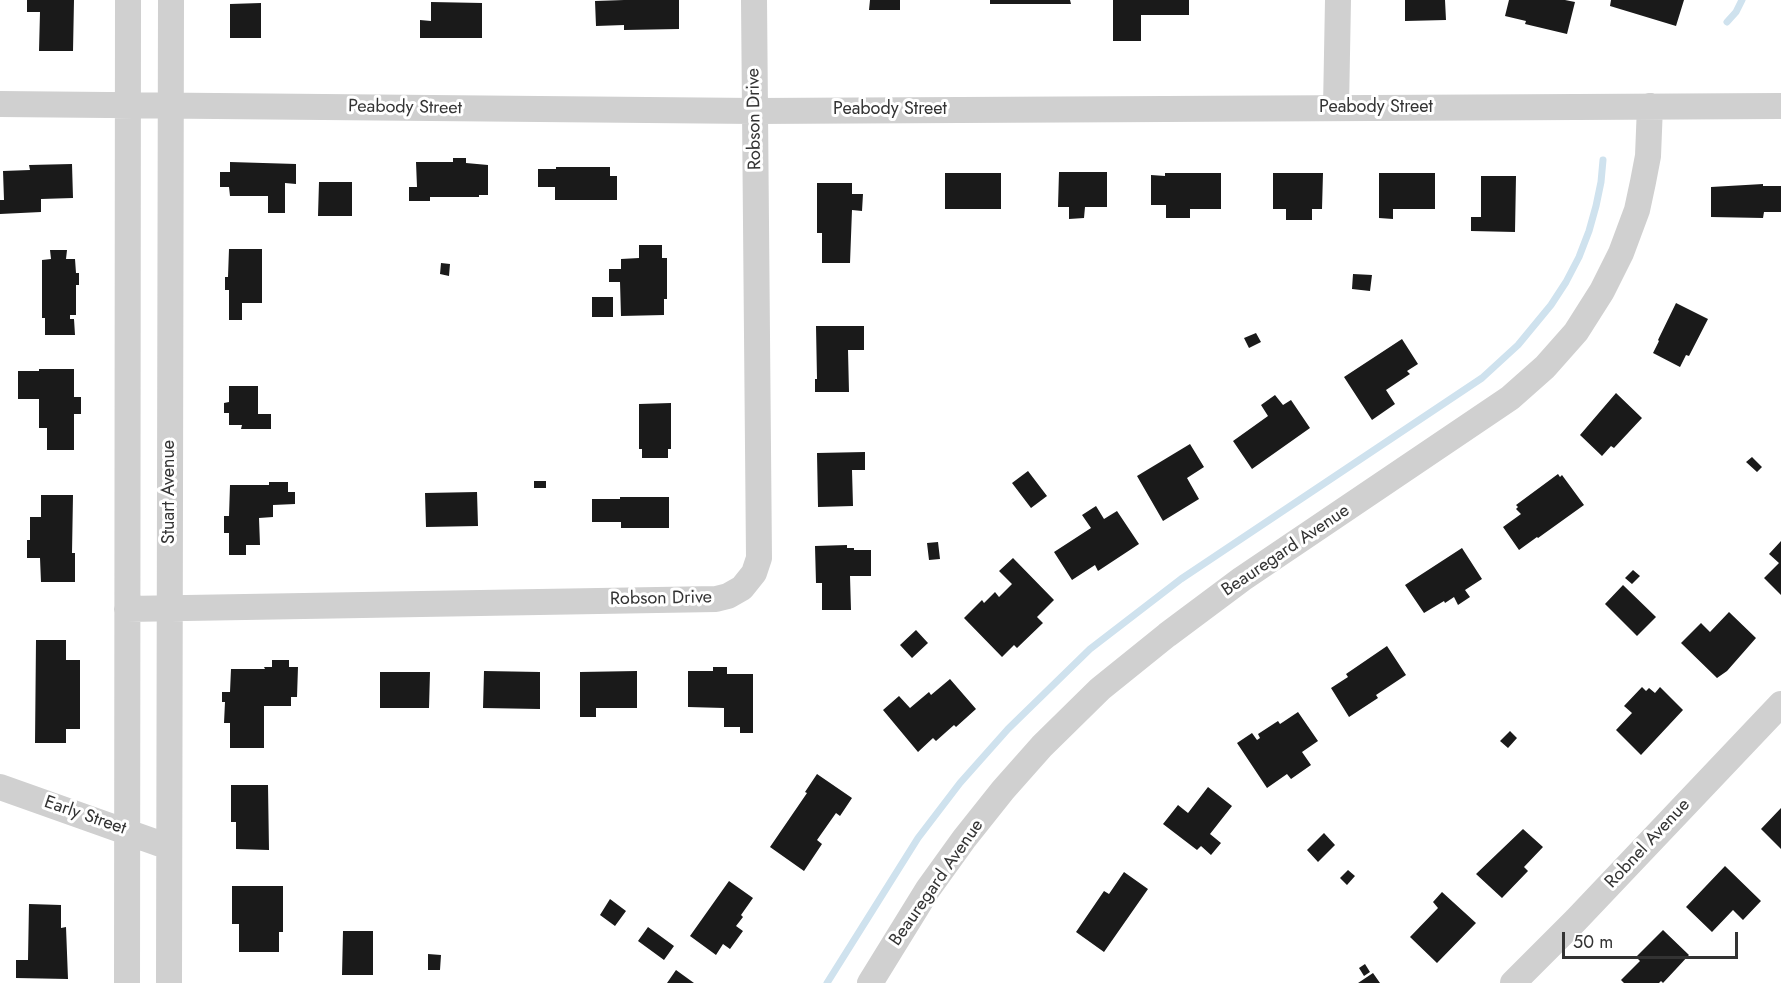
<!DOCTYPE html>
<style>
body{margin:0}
#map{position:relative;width:1781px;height:983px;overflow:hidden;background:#fff;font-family:Jost,sans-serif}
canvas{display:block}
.scale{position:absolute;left:1562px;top:932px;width:176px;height:27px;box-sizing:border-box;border:3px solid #333;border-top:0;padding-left:8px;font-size:18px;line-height:21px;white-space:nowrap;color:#333;-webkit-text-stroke:4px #fff;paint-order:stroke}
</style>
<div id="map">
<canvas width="1781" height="983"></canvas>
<div class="scale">50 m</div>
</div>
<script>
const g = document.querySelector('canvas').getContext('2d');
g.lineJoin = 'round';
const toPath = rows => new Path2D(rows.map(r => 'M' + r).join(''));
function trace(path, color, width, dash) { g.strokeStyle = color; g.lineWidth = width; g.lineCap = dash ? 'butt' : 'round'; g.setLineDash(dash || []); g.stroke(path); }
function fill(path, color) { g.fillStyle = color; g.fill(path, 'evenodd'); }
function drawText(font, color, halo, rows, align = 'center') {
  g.font = font + ' Jost,sans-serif'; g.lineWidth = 6; g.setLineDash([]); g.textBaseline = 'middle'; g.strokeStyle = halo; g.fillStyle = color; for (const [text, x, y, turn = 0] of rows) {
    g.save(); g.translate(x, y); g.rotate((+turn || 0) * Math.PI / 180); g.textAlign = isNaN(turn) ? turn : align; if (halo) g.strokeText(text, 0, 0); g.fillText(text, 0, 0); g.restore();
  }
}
trace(toPath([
 [1727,22,1736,12,1742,0],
 [827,983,918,838,960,783,1008,729,1090,649,1181,579,1482,378,1518,345,1551,305,1566,282,1579,257,1589,231,1596,206,1601,182,1603,160]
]), '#cfe2ee', 7);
fill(toPath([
 [27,0,74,0,73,51,39,51,40,12,27,12],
 [624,0,679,0,679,29,624,30,624,25,596,26,595,1],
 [870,0,900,0,900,10,869,10],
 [990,0,1070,0,1071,4,990,4],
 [1113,0,1189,0,1189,15,1141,15,1141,41,1113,41],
 [1405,0,1445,0,1446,20,1405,21],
 [1509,0,1565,0,1575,2,1567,34,1525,24,1526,21,1505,16],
 [1611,0,1684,0,1676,26,1610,6],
 [431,2,482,3,482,38,420,38,420,20,431,21],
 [261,3,261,38,230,38,230,4],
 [453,158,466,158,466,163,488,165,488,195,479,195,479,197,430,197,430,201,409,201,409,187,417,187,416,162,453,162],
 [230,162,296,164,296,184,285,183,285,213,268,213,268,196,230,196,229,187,220,187,220,172,230,172],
 [72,164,73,198,41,199,41,212,0,214,0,200,4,200,3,171,30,170,29,165],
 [556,167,610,167,610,176,617,176,617,200,555,200,555,187,538,187,538,169,556,169],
 [1059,172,1107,172,1107,207,1085,207,1084,218,1069,219,1069,207,1058,207],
 [945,173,1001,173,1001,209,945,209],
 [1165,173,1221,173,1221,209,1190,209,1190,218,1166,218,1166,205,1151,205,1151,175,1165,176],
 [1273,173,1323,173,1322,209,1312,209,1312,220,1286,220,1286,209,1273,209],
 [1379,173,1435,173,1435,209,1393,209,1393,219,1379,218],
 [1481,176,1516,176,1515,232,1471,231,1471,217,1481,217],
 [319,182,352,182,352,216,318,216],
 [817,183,852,183,852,194,863,194,862,211,852,210,850,263,822,263,822,233,817,233],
 [1763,184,1763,186,1781,186,1781,212,1764,212,1763,218,1711,217,1711,187],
 [639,245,662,245,662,258,667,258,667,299,664,299,664,315,621,316,620,282,609,282,609,269,621,269,621,259,639,258],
 [229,249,262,249,262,303,242,303,242,320,229,320,229,290,225,290,225,277,228,277],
 [50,250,67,250,66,259,75,259,76,273,79,273,79,285,76,285,76,315,70,315,70,319,74,319,75,335,45,335,45,318,42,318,42,260,51,259],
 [441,263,450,264,449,276,440,274],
 [1353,274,1372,275,1370,291,1352,289],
 [592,297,613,297,613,317,592,317],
 [1676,303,1708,319,1689,356,1686,355,1680,367,1653,353,1659,341,1658,340],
 [816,326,864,326,864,350,848,350,849,392,815,392,815,379,817,379],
 [1256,333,1261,342,1249,348,1244,338],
 [1402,339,1418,364,1407,371,1410,374,1386,390,1395,404,1372,420,1344,377],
 [39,369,74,369,74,397,81,397,81,414,74,414,74,450,47,450,47,428,39,428,39,399,18,399,18,371,39,371],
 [229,386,258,386,258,414,271,414,271,429,241,429,242,425,229,425,229,413,224,413,224,403,229,402],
 [1616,393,1642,418,1614,448,1611,446,1602,456,1580,435],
 [1275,395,1283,405,1291,400,1310,428,1252,469,1233,441,1268,416,1261,405],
 [671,403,671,449,668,449,668,458,642,458,642,449,639,449,639,404],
 [1190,444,1204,467,1187,478,1199,499,1163,521,1137,476],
 [865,452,865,470,852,470,853,506,818,507,817,453],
 [1752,457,1762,467,1757,472,1746,462],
 [1028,471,1047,496,1031,508,1012,483],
 [1558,474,1560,477,1562,475,1584,505,1538,538,1537,537,1519,550,1503,527,1521,514,1516,509,1518,507,1516,505],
 [534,481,546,481,546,488,534,488],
 [269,482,288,482,288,492,295,492,295,504,273,505,273,517,259,518,260,545,246,545,246,555,229,555,229,533,224,533,224,516,229,516,230,485,269,485],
 [477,492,478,526,426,527,425,493],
 [41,495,73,495,72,553,75,553,75,582,41,582,40,558,27,558,27,540,30,540,30,517,41,517],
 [620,497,669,497,669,528,621,528,621,522,592,522,592,499,620,499],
 [1096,506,1104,519,1117,511,1139,544,1098,571,1095,565,1072,580,1054,552,1091,528,1082,515],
 [1781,541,1781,595,1764,578,1779,563,1769,554],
 [938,542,940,559,929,560,927,543],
 [847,545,847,548,854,548,854,550,871,550,871,576,850,576,851,610,822,610,822,583,816,583,815,546],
 [1462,548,1482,579,1465,590,1470,597,1458,605,1454,597,1445,603,1444,601,1424,613,1405,585],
 [1013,558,1054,600,1037,617,1043,623,1017,648,1014,645,1002,657,964,618,982,600,984,603,995,592,999,597,1012,584,999,571],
 [1633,570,1640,576,1632,584,1625,578],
 [1623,585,1656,617,1637,636,1605,604],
 [1729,612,1756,638,1727,671,1717,678,1681,643,1701,623,1710,632],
 [916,630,928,643,912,658,900,645],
 [36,640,66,640,66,660,80,660,80,729,66,729,66,743,35,743],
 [1387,646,1406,675,1376,695,1378,698,1349,717,1331,688,1348,677,1346,674],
 [272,660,289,660,289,667,298,667,297,697,291,697,291,706,264,706,264,748,230,748,230,723,224,723,225,702,222,702,222,692,230,692,231,669,265,669,264,667,272,667],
 [713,667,727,667,727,674,753,674,753,733,740,733,740,727,724,727,724,708,688,707,688,671,713,671],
 [484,671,540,672,540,709,483,708],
 [637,671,637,708,596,708,596,717,580,717,580,672],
 [380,672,430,672,429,708,380,708],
 [950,679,976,709,956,727,954,725,936,741,933,738,918,752,883,710,899,696,910,708,929,692,931,695],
 [1642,687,1646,691,1649,688,1655,693,1660,687,1683,710,1641,755,1616,730,1632,713,1624,706],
 [1298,712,1318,741,1302,752,1311,765,1291,779,1287,774,1267,788,1237,743,1252,733,1257,740,1260,738,1258,734,1278,721,1280,724],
 [1510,731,1517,738,1508,748,1500,741],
 [817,774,852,798,840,816,836,813,817,840,822,844,804,871,770,847,807,793,805,792],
 [231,785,268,785,269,850,236,849,236,822,231,822],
 [1208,787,1232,806,1210,834,1221,843,1211,855,1201,846,1197,850,1163,824,1178,805,1188,813],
 [1781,808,1781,849,1761,829],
 [1523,829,1543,847,1524,867,1528,871,1502,898,1476,874],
 [1324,833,1335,845,1318,862,1307,850],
 [1725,866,1761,901,1743,920,1733,910,1712,932,1686,907],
 [1348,870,1355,876,1347,885,1340,878],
 [1124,872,1148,889,1104,952,1076,932,1104,891,1109,894],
 [729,881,753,898,741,915,743,917,736,926,743,931,730,949,723,944,716,955,690,936],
 [232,886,283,886,283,932,279,932,279,952,239,952,239,924,232,924],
 [1442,892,1476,923,1437,963,1410,937,1438,908,1433,902],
 [610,899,626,911,615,926,600,915],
 [29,904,61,905,61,928,66,927,68,979,16,978,16,960,28,960],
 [648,927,674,946,664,960,638,941],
 [1663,930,1689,955,1663,983,1661,981,1659,983,1624,983,1621,980,1640,961,1636,957],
 [343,931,373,931,373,975,342,975],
 [428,954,441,955,440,970,428,970],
 [1365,964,1370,972,1364,976,1359,968],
 [676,970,694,983,667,983],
 [1373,973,1380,983,1358,983]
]), '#1a1a1a');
trace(toPath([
 [0,104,755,111,1781,106],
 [1336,108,1338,0],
 [127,609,716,599,728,596,742,588,754,573,759,558,754,0],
 [0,787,169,847],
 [127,983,128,0],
 [169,983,171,0],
 [870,983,928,889,964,839,1003,790,1042,746,1100,689,1167,635,1242,579,1510,398,1545,367,1576,332,1602,291,1621,253,1637,210,1643,182,1648,156,1650,106],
 [1513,983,1576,920,1781,704]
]), '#d0d0d0', 26);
drawText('18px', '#333', '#fff', [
 ["Peabody Street",405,108,1],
 ["Peabody Street",1376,108],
 ["Peabody Street",890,110],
 ["Robson Drive",755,119,-91],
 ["Stuart Avenue",170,492,-90],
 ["Beauregard Avenue",1286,551,-34],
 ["Robson Drive",661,599,-1],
 ["Early Street",85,816,19],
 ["Robnel Avenue",1648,844,-47],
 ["Beauregard Avenue",937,883,-55]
]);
</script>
